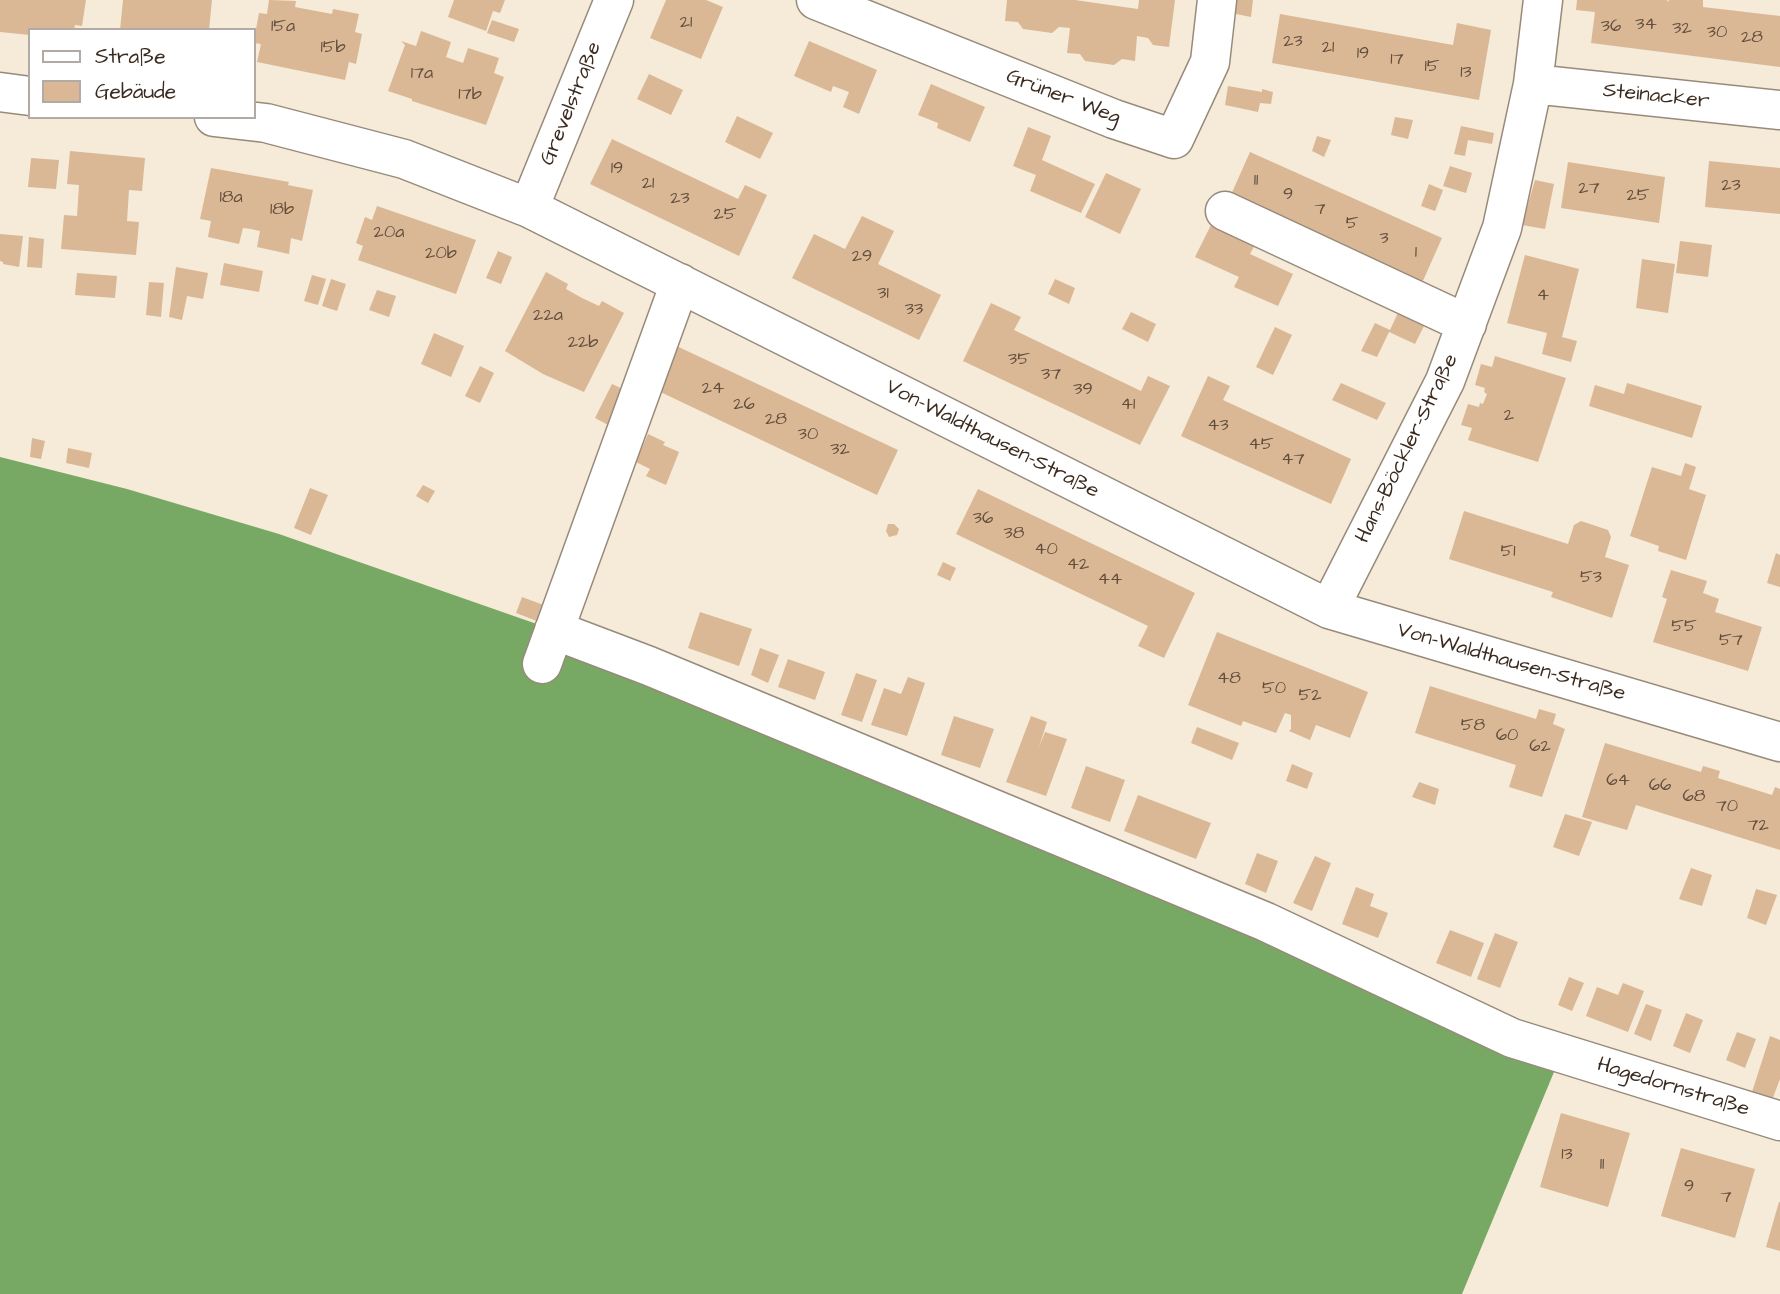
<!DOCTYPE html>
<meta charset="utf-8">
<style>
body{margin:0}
#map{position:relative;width:1780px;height:1294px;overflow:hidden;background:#f5ebd8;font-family:"Architects Daughter",sans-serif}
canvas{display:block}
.legend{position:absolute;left:28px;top:28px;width:228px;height:91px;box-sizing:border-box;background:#fff;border:2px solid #b1aaa5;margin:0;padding:9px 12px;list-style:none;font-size:21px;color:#3b2a1e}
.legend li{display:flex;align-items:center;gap:14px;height:35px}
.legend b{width:35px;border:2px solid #b1aaa5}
</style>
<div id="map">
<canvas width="1780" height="1294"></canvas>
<ul class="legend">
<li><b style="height:9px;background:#fff"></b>Straße</li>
<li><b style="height:19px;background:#dab896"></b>Gebäude</li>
</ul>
</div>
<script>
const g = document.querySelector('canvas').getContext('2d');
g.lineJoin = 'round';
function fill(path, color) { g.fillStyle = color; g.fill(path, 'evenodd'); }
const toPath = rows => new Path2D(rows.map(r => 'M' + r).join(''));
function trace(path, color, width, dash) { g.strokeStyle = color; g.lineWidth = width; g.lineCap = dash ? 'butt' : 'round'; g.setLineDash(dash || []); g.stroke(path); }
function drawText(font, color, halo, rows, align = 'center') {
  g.font = font + ' "Architects Daughter",sans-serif'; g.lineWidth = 5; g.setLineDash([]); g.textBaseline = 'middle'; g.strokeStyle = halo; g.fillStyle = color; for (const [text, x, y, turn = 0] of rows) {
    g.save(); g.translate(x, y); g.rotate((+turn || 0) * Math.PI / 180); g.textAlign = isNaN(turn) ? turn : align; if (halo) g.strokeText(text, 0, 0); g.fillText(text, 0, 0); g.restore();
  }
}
fill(toPath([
 [0,457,127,489,279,534,554,630,1566,1043,1462,1294,0,1294]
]), '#77a964');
fill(toPath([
 [0,0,86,0,82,26,75,25,74,30,30,30,30,35,0,32],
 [123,0,212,0,209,30,120,30],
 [269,0,296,1,295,7,332,14,333,9,359,14,355,32,362,34,356,64,349,62,345,80,257,62,261,44,254,43,254,40,259,13,267,14],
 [454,0,505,0,500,13,493,11,486,31,448,17],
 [666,0,706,0,723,7,701,59,650,38],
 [1007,0,1075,0,1138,9,1139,0,1175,0,1169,47,1153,45,1148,38,1137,36,1135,61,1122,59,1114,65,1085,61,1080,54,1067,53,1070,28,1059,27,1052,33,1023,29,1018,22,1005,21],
 [1233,0,1253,0,1251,17,1231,13],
 [1577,0,1667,0,1668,2,1669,0,1703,0,1703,7,1780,16,1780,67,1591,43,1595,12,1576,10],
 [1280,14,1453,45,1457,23,1491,30,1479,100,1272,63],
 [492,20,519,29,514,42,487,33],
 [421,31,451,42,446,57,463,63,468,48,499,58,494,73,504,77,486,125,412,101,412,99,388,91,405,45,401,41,416,46],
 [809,41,877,70,859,114,843,107,849,92,833,86,831,92,794,76],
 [649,74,683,90,671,115,637,99],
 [931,84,985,107,970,142,937,128,938,123,918,115],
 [1228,86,1262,92,1262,89,1273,92,1271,104,1260,103,1258,112,1225,105],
 [737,116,773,133,760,159,725,142],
 [1395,117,1413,120,1408,139,1391,135],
 [1461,126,1494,133,1492,144,1468,140,1465,156,1454,154],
 [1028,127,1051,136,1042,160,1095,184,1081,213,1030,191,1036,175,1013,166],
 [1317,136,1331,140,1324,157,1312,151],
 [612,139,738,199,745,185,767,195,739,256,590,184],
 [70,151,145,158,142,191,129,190,127,221,139,222,136,255,61,249,64,215,77,216,79,185,67,184],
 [1250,152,1442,238,1422,283,1230,197],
 [31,158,59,160,56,189,28,187],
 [1709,161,1780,168,1780,214,1705,207],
 [1568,162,1665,177,1659,223,1561,208],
 [1450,166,1472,173,1466,193,1443,186],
 [211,168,289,182,288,185,313,190,302,241,291,238,289,254,257,247,260,231,251,229,243,228,239,244,208,237,211,221,200,219],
 [1106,173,1141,189,1120,234,1085,217],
 [1535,180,1554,184,1545,229,1522,225],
 [1429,184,1443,190,1435,211,1421,206],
 [377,206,476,240,456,294,358,260,363,246,356,243,365,217,372,220],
 [862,216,894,231,878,264,941,295,919,340,792,278,814,234,845,249],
 [1211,225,1255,245,1250,254,1293,274,1278,306,1234,287,1239,277,1195,257],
 [0,234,23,236,19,267,3,264,3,262,0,261],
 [29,237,44,239,42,268,27,267],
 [1680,241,1712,245,1708,277,1676,273],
 [498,251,512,257,501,284,486,278],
 [1525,255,1579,269,1562,337,1577,341,1571,362,1542,354,1547,333,1507,323],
 [1642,259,1675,264,1668,313,1636,308],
 [224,263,263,271,259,292,220,285],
 [176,267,208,273,203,299,187,296,182,320,169,317],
 [546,272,568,284,566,289,582,298,599,306,602,301,624,313,584,392,543,374,505,351],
 [77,273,117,276,115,298,75,295],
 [312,275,326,279,318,305,304,301],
 [331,279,346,284,337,311,322,306],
 [1055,279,1075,288,1069,304,1048,294],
 [149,282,164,283,161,317,146,315],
 [377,290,396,296,389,317,369,310],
 [991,303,1021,317,1014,330,1141,391,1148,376,1170,386,1140,445,963,361],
 [1402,304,1429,316,1415,344,1389,332,1377,357,1361,351,1375,323,1390,330],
 [1131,312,1156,324,1148,342,1122,329],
 [1275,327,1292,335,1273,375,1256,367],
 [434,333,464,346,451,377,421,364],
 [668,342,898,450,877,495,652,388],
 [1495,356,1566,378,1538,462,1468,440,1472,428,1461,425,1468,404,1479,407,1480,403,1483,404,1487,394,1484,392,1485,388,1475,385,1481,364,1492,367],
 [480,366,494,373,480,403,465,396],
 [1208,376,1230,386,1223,400,1351,459,1331,504,1181,436],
 [1341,383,1386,403,1377,420,1332,400],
 [1627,383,1702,406,1692,438,1589,406,1595,385,1624,394],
 [612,384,629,392,612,427,595,418],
 [648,434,665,442,663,445,679,452,666,485,646,476,650,469,636,462],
 [32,438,45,441,41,459,30,457],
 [68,448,92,453,89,468,66,463],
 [1685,463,1696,467,1689,489,1706,495,1686,560,1658,551,1659,546,1630,536,1652,467,1681,476],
 [423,485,435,491,428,503,416,496],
 [310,488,328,495,311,535,294,528],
 [978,489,1195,593,1164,658,1138,646,1148,626,956,534],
 [1464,511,1568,544,1574,525,1581,521,1608,530,1611,537,1605,557,1629,565,1612,618,1551,597,1553,592,1449,559],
 [888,524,894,524,899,529,897,535,889,537,886,531],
 [1776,553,1780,555,1780,587,1767,583],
 [943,562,956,568,950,581,937,575],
 [1671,570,1707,581,1703,593,1719,599,1715,612,1762,627,1748,671,1653,642,1667,599,1662,597],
 [522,597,549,607,542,623,516,613],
 [700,612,752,629,739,666,688,648],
 [1217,632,1368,692,1350,738,1316,725,1310,740,1289,731,1291,729,1291,715,1285,713,1276,733,1243,721,1241,726,1188,705],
 [760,648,779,655,768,683,751,675],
 [788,659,825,672,815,700,778,687],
 [856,673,877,680,862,722,841,715],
 [908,677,925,683,907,736,871,725,884,688,901,694],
 [1430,686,1536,719,1539,709,1556,714,1553,724,1565,729,1542,797,1509,787,1516,765,1415,733],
 [954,716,994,729,980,768,941,755],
 [1031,716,1047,722,1039,747,1045,732,1067,739,1046,796,1006,782],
 [1197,727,1239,743,1232,760,1191,743],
 [1605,743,1701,772,1703,766,1720,771,1718,778,1772,795,1775,787,1780,789,1780,850,1636,805,1627,830,1582,817],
 [1292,764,1313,773,1307,789,1286,781],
 [1086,766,1125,780,1110,822,1071,808],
 [1419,782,1439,789,1435,805,1412,797],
 [1138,795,1211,823,1196,859,1124,831],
 [1565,814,1592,822,1579,856,1553,847],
 [1257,853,1278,861,1266,893,1245,884],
 [1315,856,1331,863,1312,911,1293,903],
 [1691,868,1712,875,1702,906,1679,899],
 [1356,887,1374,894,1370,906,1388,913,1378,938,1342,924],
 [1756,889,1777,895,1766,925,1747,918],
 [1450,930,1484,943,1471,977,1436,963],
 [1495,933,1518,942,1500,988,1477,979],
 [1569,977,1584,983,1572,1011,1558,1005],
 [1623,983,1644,991,1628,1032,1586,1016,1597,987,1618,995],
 [1646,1004,1662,1010,1651,1041,1634,1034],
 [1686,1013,1703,1020,1690,1053,1673,1046],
 [1737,1032,1756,1039,1745,1068,1726,1060],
 [1770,1036,1780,1040,1780,1079,1772,1100,1752,1092],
 [1561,1113,1630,1133,1608,1207,1540,1187],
 [1681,1148,1755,1169,1735,1238,1661,1216],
 [1779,1202,1780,1202,1780,1251,1766,1247]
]), '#dab896');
const minor = toPath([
 [816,0,1114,119,1174,139,1210,62,1217,0],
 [1533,84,1780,110],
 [0,92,30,96],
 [214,117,266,123,404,159,529,208,1329,609,1780,742],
 [529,208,614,0],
 [1225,211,1467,324],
 [1329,609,1445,381,1502,228,1533,84,1543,0],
 [554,630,649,666,1266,922,1512,1038,1780,1121],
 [542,664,680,283]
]);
trace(minor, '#988a7b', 41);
trace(minor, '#fff', 38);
drawText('18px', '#634e3c', null, [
 ["21",686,23],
 ["34",1646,25],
 ["15a",283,27],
 ["36",1611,27],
 ["32",1682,29],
 ["30",1717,33],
 ["28",1752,38],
 ["23",1293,42],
 ["15b",333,48],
 ["21",1328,48],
 ["19",1363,54],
 ["17",1397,60],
 ["15",1432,67],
 ["13",1466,73],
 ["17a",422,74],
 ["17b",470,95],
 ["19",617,169],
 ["11",1256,181],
 ["21",648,184],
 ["23",1731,186],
 ["27",1589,189],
 ["9",1288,195],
 ["25",1638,196],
 ["18a",231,198],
 ["23",680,199],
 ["18b",282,210],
 ["7",1320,210],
 ["25",725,215],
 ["5",1352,224],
 ["20a",389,233],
 ["3",1384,239],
 ["1",1416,253],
 ["20b",441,254],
 ["29",862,257],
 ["31",883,294],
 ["4",1543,296],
 ["33",914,310],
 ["22a",548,316],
 ["22b",583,343],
 ["35",1019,360],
 ["37",1051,375],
 ["24",713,389],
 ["39",1083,390],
 ["26",744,405],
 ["41",1128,405],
 ["2",1509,416],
 ["28",776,420],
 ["43",1218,426],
 ["30",808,435],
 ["45",1261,445],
 ["32",840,450],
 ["47",1293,460],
 ["36",983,519],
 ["38",1014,534],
 ["40",1046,550],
 ["51",1508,552],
 ["42",1078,565],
 ["53",1591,578],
 ["44",1110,580],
 ["55",1684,627],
 ["57",1731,641],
 ["48",1229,679],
 ["50",1274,689],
 ["52",1310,696],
 ["58",1473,726],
 ["60",1507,736],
 ["62",1540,747],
 ["64",1618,781],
 ["66",1660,786],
 ["68",1694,797],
 ["70",1727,807],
 ["72",1758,826],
 ["13",1567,1155],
 ["11",1602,1165],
 ["9",1689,1187],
 ["7",1726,1198]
]);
drawText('21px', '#3b2a1e', '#fff', [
 ["Steinacker",1656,97,6],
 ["Grüner Weg",1063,98,21],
 ["Grevelstraße",572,104,-68],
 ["Von-Waldthausen-Straße",992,440,27],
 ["Hans-Böckler-Straße",1408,449,-64],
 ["Von-Waldthausen-Straße",1511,663,16],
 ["Hagedornstraße",1673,1088,17]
]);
</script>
